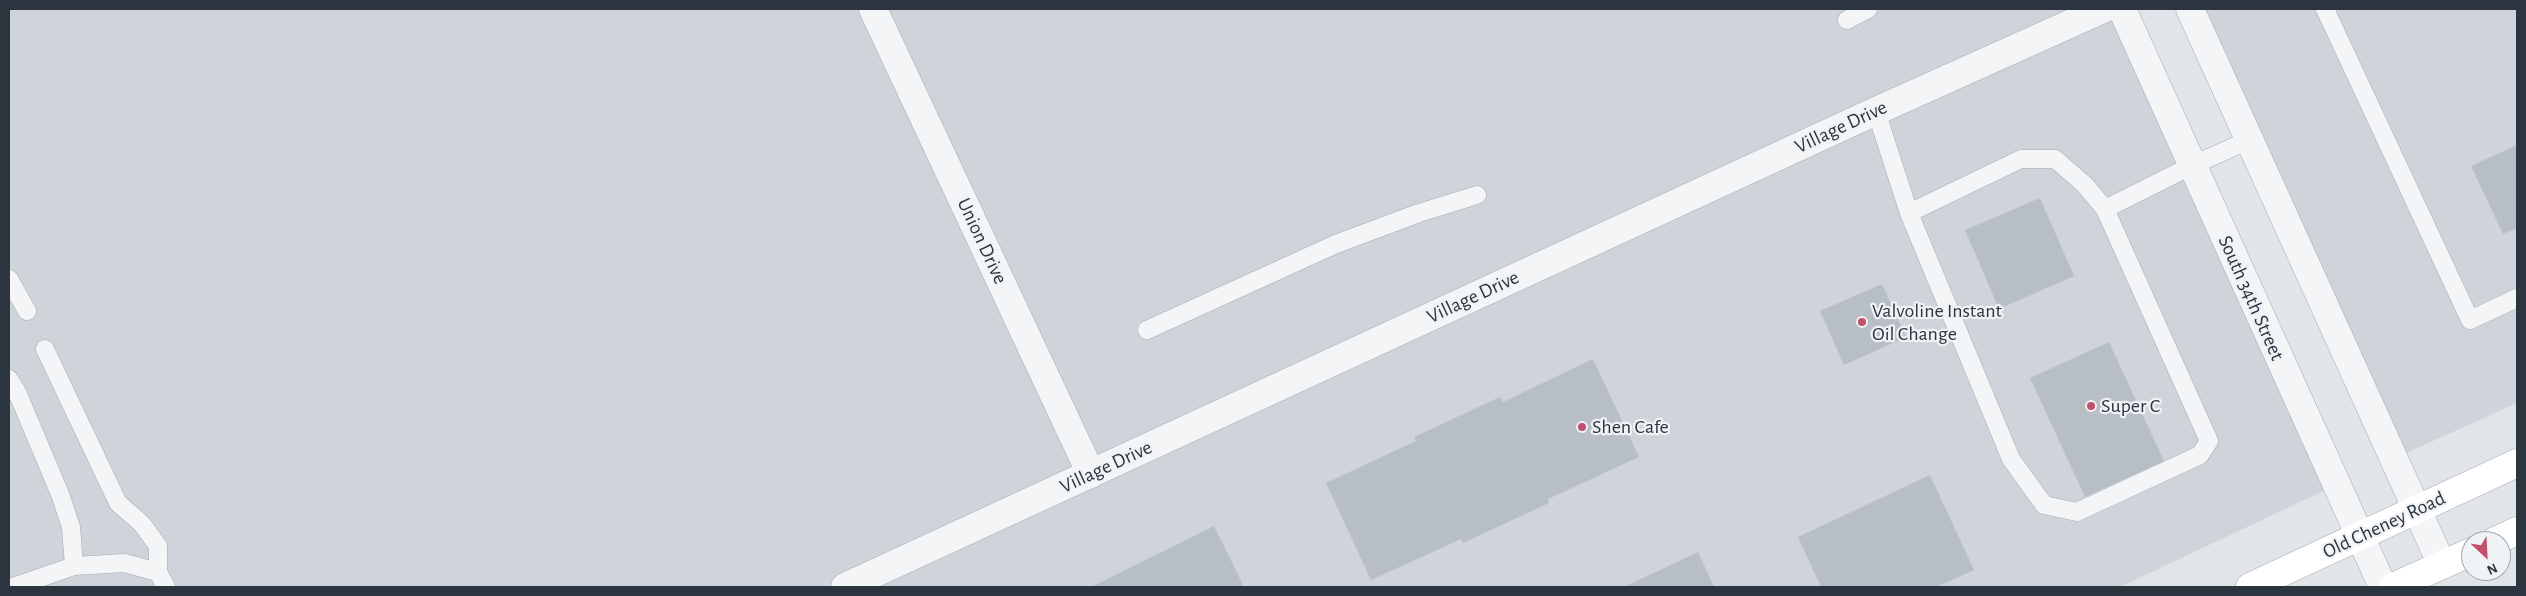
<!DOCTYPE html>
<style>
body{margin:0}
#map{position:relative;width:2526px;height:596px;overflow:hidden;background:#e1e4e8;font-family:"Alegreya Sans",sans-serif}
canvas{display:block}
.frame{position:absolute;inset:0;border:10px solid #2b343f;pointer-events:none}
.north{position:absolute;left:2461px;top:531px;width:50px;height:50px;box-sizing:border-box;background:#f0f3f6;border:1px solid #a1a7ad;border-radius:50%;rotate:155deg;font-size:14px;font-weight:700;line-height:20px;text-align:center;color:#2b343f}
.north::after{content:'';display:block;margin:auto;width:18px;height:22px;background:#c3506c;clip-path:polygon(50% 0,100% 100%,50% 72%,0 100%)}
</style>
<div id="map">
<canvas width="2526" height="596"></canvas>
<div class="frame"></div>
<div class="north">N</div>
</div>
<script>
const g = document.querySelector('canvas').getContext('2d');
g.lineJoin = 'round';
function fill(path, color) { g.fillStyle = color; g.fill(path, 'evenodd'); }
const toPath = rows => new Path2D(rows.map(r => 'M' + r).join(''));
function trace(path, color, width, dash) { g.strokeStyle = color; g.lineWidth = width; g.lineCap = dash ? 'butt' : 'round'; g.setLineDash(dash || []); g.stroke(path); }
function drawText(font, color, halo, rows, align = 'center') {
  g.font = font + ' "Alegreya Sans",sans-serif'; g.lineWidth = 4.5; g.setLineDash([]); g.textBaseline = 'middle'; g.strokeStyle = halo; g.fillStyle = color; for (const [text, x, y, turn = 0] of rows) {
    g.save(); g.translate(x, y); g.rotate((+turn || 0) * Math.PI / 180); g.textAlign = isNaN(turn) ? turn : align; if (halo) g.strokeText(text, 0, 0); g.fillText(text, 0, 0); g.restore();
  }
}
fill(toPath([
 [9,9,2122,9,2336,485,2120,587,9,587],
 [2190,9,2517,9,2517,403,2393,459]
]), '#cfd4da');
fill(toPath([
 [2517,145,2517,228,2503,234,2471,166],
 [2040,198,2074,276,1999,309,1965,230],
 [1882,284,1906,337,1844,365,1820,311],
 [2109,342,2164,461,2085,497,2030,378],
 [1593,359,1639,457,1548,499,1549,503,1463,543,1461,539,1371,580,1326,483,1416,441,1414,437,1500,397,1503,402],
 [1930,475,1974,570,1936,587,1821,587,1798,537],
 [1214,526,1244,587,1091,587],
 [1698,552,1714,587,1624,587]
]), '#b8bec5');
const service = toPath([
 [2325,9,2470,320,2517,298],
 [1847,20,1868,9],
 [1876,111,1909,213,2021,159,2055,159,2085,185,2105,209,2191,166,2249,140],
 [1909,213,2011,459,2044,505,2077,512,2200,455,2209,441,2105,209],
 [9,279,27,311],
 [1147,330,1336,244,1419,213,1477,195],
 [45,349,118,503,142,524,158,546,158,572,166,587],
 [9,379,17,392,60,494,71,527,74,566],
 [13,587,74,566,124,563,158,572]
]);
const minor = toPath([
 [873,9,1091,474],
 [845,587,1876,111,2103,9]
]);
const tertiary = toPath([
 [2122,9,2383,587],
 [2190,9,2442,565]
]);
const secondary = toPath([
 [2495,541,2517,531],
 [2250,587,2517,463],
 [2393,587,2471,552]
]);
trace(service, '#a7acb2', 19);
trace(minor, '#a7acb2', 29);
trace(tertiary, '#a7acb2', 29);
trace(secondary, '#a7acb2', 29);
trace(service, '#f3f5f7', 18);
trace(minor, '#f3f5f7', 28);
trace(tertiary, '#f3f5f7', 28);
trace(secondary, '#fff', 28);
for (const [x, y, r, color] of [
 [1862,322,5,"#c3506c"],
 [2091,406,5,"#c3506c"],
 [1582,427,5,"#c3506c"]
]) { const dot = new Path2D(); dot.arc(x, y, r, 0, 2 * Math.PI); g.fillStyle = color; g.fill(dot); trace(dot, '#f0f3f6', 2); }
drawText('20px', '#2b343f', '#f0f3f6', [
 ["Village Drive",1841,127,-25],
 ["Union Drive",982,241,65],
 ["Village Drive",1473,297,-25],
 ["South 34th Street",2251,298,66],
 ["Village Drive",1106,467,-25],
 ["Old Cheney Road",2384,525,-25]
]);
drawText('20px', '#2b343f', '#f0f3f6', [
 ["Valvoline Instant",1872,311],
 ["Oil Change",1872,334],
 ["Super C",2101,406],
 ["Shen Cafe",1592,427]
], 'left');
</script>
